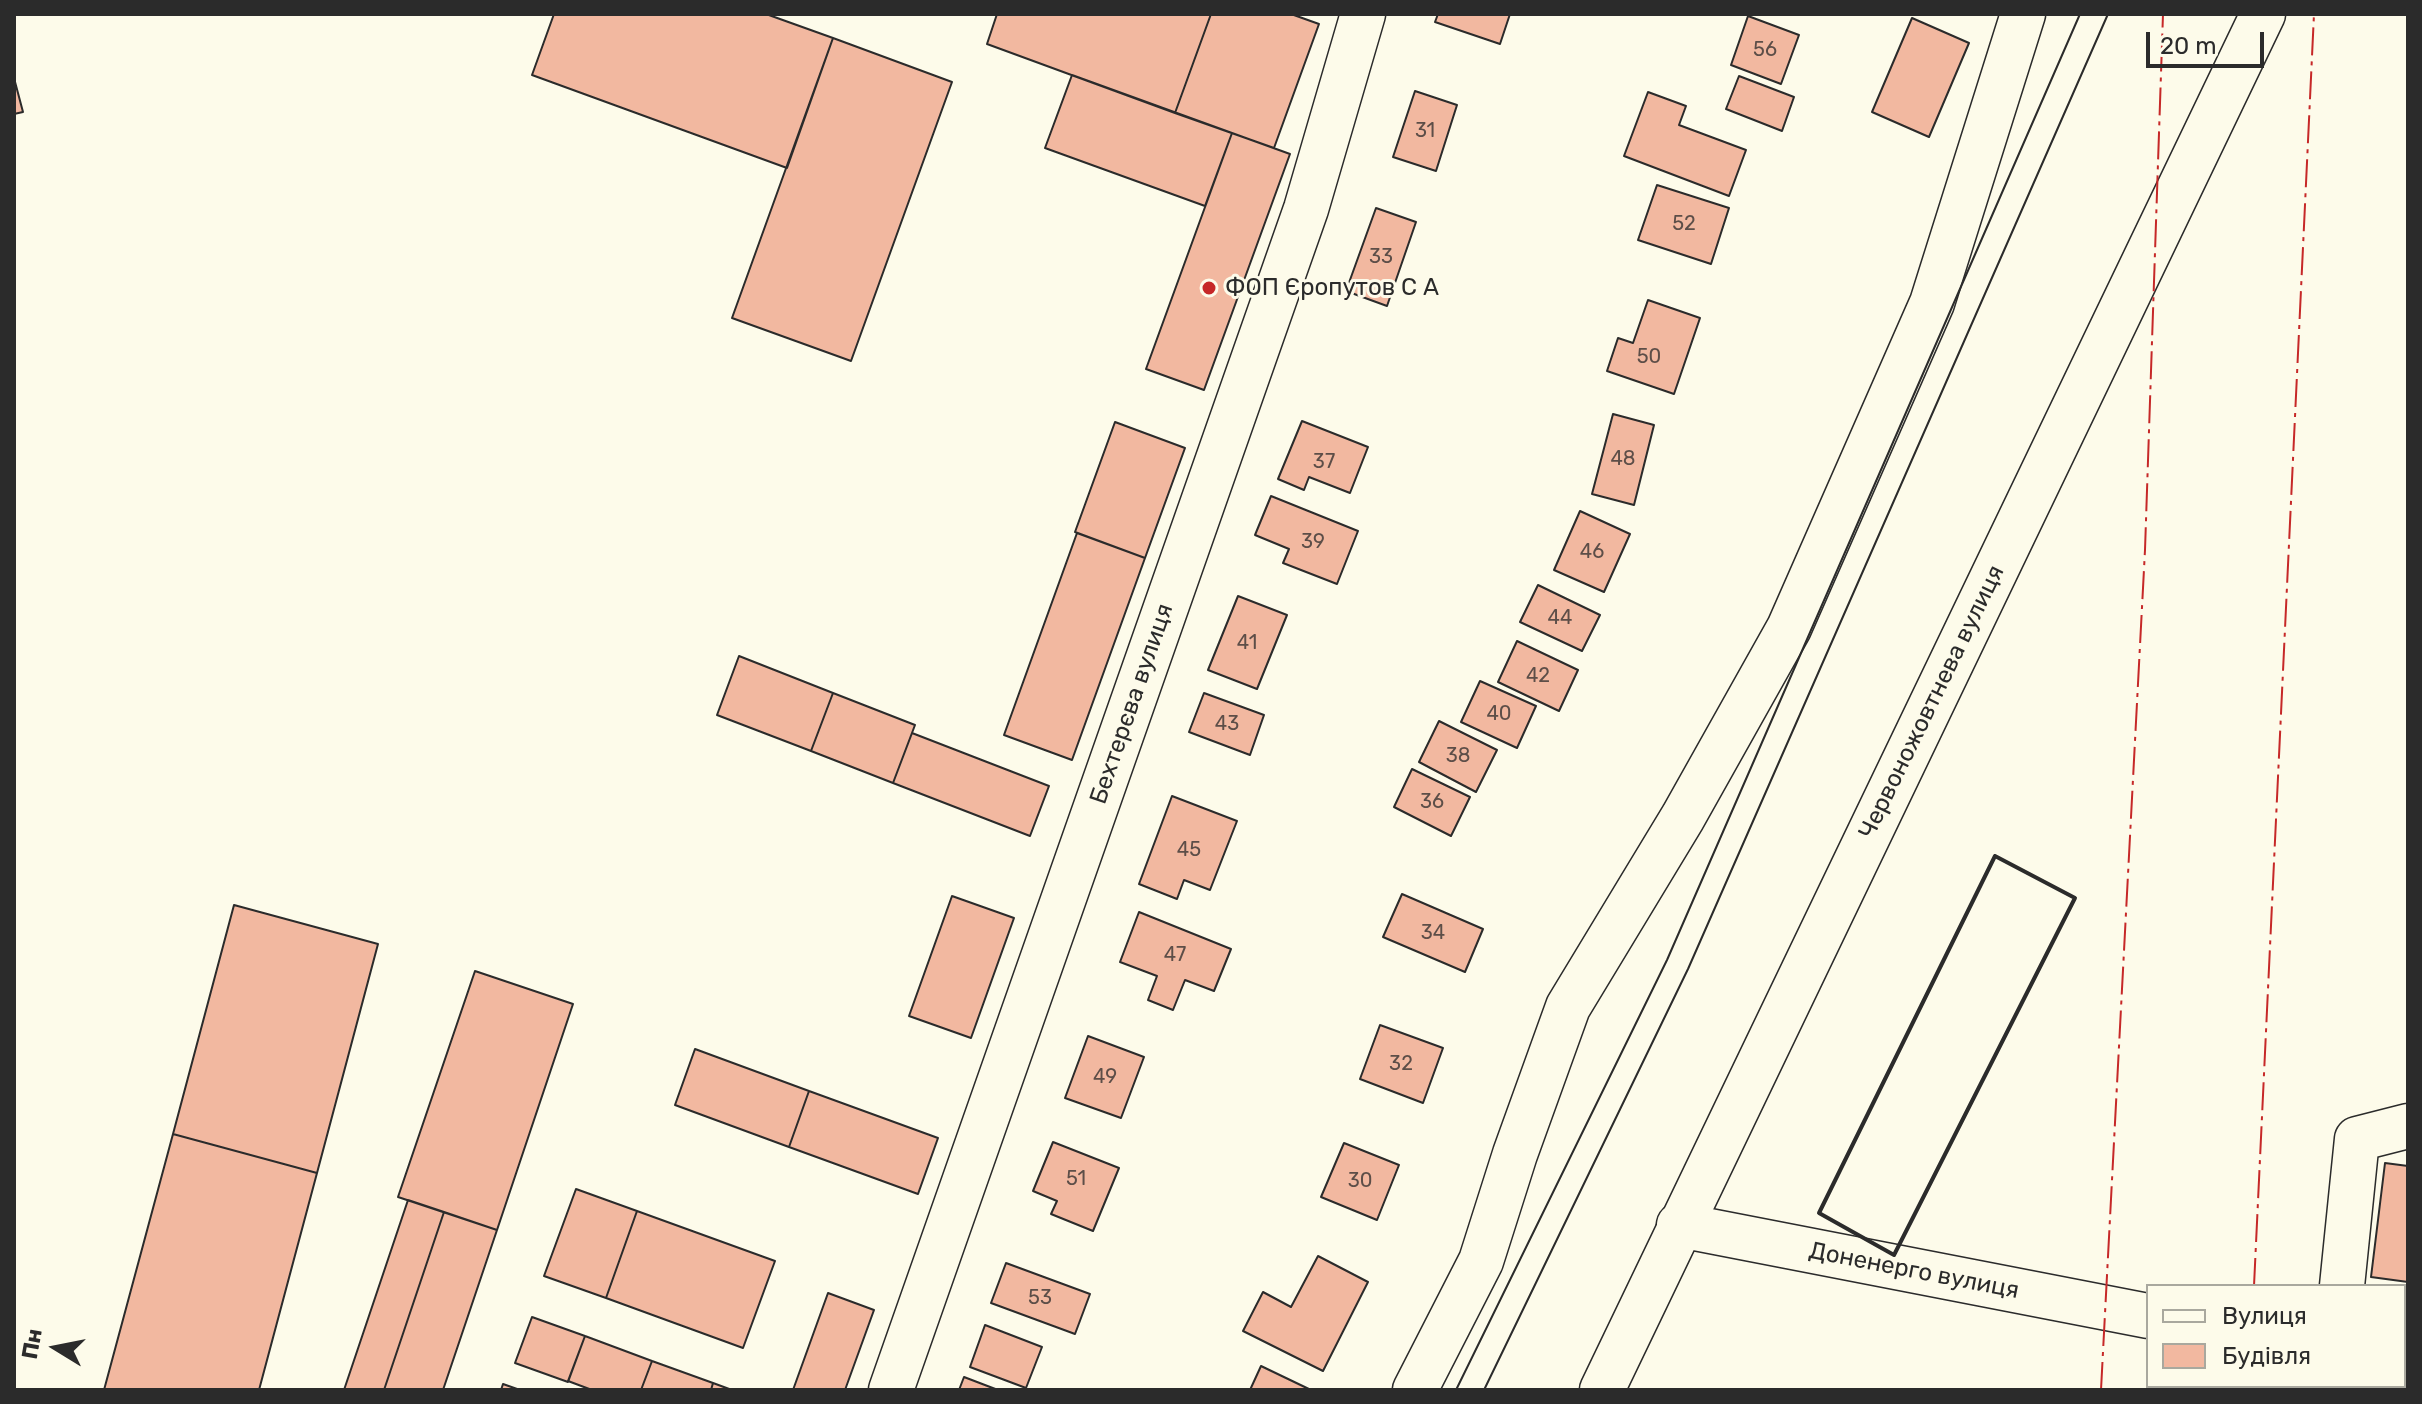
<!DOCTYPE html>
<meta charset="utf-8">
<style>
body{margin:0}
#map{position:relative;width:2422px;height:1404px;overflow:hidden;background:#fdfbea;font-family:Rubik,sans-serif}
canvas{display:block}
.frame{position:absolute;inset:0;border:16px solid #2b2b2b;pointer-events:none}
.legend{position:absolute;left:2146px;top:1284px;width:260px;height:104px;box-sizing:border-box;background:#fdfbea;border:2px solid #a9a89e;margin:0;padding:10px 14px;list-style:none;font-size:24px;color:#2b2b2b}
.legend li{display:flex;align-items:center;gap:16px;height:40px}
.legend b{width:40px;border:2px solid #a9a89e}
.north{position:absolute;left:16px;top:1308px;width:80px;height:80px;-webkit-text-stroke:6px #fdfbea;paint-order:stroke;rotate:280deg;font-size:22px;font-weight:700;line-height:32px;text-align:center;color:#2b2b2b}
.north::after{content:'';display:block;margin:auto;width:28px;height:36px;background:#2b2b2b;clip-path:polygon(50% 0,100% 100%,50% 72%,0 100%)}
.scale{position:absolute;left:2146px;top:32px;width:118px;height:36px;box-sizing:border-box;border:4px solid #2b2b2b;border-top:0;padding-left:10px;font-size:24px;line-height:28px;white-space:nowrap;color:#2b2b2b;-webkit-text-stroke:6px #fdfbea;paint-order:stroke}
</style>
<div id="map">
<canvas width="2422" height="1404"></canvas>
<div class="frame"></div>
<ul class="legend">
<li><b style="height:10px;background:#fdfbea"></b>Вулиця</li>
<li><b style="height:22px;background:#f2b8a0"></b>Будівля</li>
</ul>
<div class="north">Пн</div>
<div class="scale">20 m</div>
</div>
<script>
const g = document.querySelector('canvas').getContext('2d');
g.lineJoin = 'round';
function fill(path, color) { g.fillStyle = color; g.fill(path, 'evenodd'); }
const toPath = rows => new Path2D(rows.map(r => 'M' + r).join(''));
function trace(path, color, width, dash) { g.strokeStyle = color; g.lineWidth = width; g.lineCap = dash ? 'butt' : 'round'; g.setLineDash(dash || []); g.stroke(path); }
function drawText(font, color, halo, rows, align = 'center') {
  g.font = font + ' Rubik,sans-serif'; g.lineWidth = 6; g.setLineDash([]); g.textBaseline = 'middle'; g.strokeStyle = halo; g.fillStyle = color; for (const [text, x, y, turn = 0] of rows) {
    g.save(); g.translate(x, y); g.rotate((+turn || 0) * Math.PI / 180); g.textAlign = isNaN(turn) ? turn : align; if (halo) g.strokeText(text, 0, 0); g.fillText(text, 0, 0); g.restore();
  }
}
const building = toPath([
 [554,14,766,14,833,38,787,168,532,75,554,14],
 [997,14,1211,14,1175,113,987,44,997,14],
 [1211,14,1291,14,1319,24,1274,148,1175,113,1211,14],
 [1438,14,1510,14,1500,44,1435,22,1438,14],
 [1748,16,1799,35,1781,84,1731,65,1748,16],
 [1912,18,1969,43,1929,137,1872,112,1912,18],
 [833,38,952,82,851,361,732,318,833,38],
 [1072,75,1232,133,1205,206,1045,148,1072,75],
 [1739,76,1794,97,1782,131,1726,109,1739,76],
 [14,78,23,112,14,114,14,78],
 [1415,91,1457,105,1436,171,1393,157,1415,91],
 [1648,92,1686,106,1679,125,1746,150,1729,196,1624,156,1648,92],
 [1232,133,1290,154,1204,390,1146,369,1232,133],
 [1657,185,1729,208,1711,264,1638,240,1657,185],
 [1376,208,1416,222,1387,306,1346,291,1376,208],
 [1648,300,1700,318,1674,394,1607,371,1618,338,1633,343,1648,300],
 [1613,414,1654,425,1634,505,1592,494,1613,414],
 [1302,421,1368,447,1350,493,1309,477,1304,490,1278,479,1302,421],
 [1115,422,1185,448,1145,558,1075,532,1115,422],
 [1271,496,1358,531,1337,584,1283,563,1289,549,1255,535,1271,496],
 [1580,511,1630,534,1604,592,1554,570,1580,511],
 [1077,533,1145,558,1072,760,1004,735,1077,533],
 [1538,585,1600,615,1582,651,1520,622,1538,585],
 [1238,596,1287,615,1257,689,1208,670,1238,596],
 [1517,641,1578,670,1559,711,1498,682,1517,641],
 [739,656,833,693,811,751,717,715,739,656],
 [1480,681,1536,706,1517,748,1461,722,1480,681],
 [833,693,915,725,893,783,811,751,833,693],
 [1204,693,1264,715,1250,755,1189,732,1204,693],
 [1439,721,1497,750,1476,792,1419,762,1439,721],
 [912,733,1049,786,1030,836,893,783,912,733],
 [1412,769,1470,797,1451,836,1394,807,1412,769],
 [1172,796,1237,821,1210,890,1184,880,1177,899,1139,884,1172,796],
 [1402,894,1483,929,1465,972,1383,937,1402,894],
 [952,896,1014,918,971,1038,909,1016,952,896],
 [234,905,378,944,317,1173,173,1134,234,905],
 [1139,912,1231,949,1214,991,1185,980,1173,1010,1148,1000,1157,976,1120,962,1139,912],
 [475,971,573,1004,497,1230,398,1197,475,971],
 [1380,1025,1443,1048,1423,1103,1360,1079,1380,1025],
 [1088,1036,1144,1057,1121,1118,1065,1098,1088,1036],
 [695,1049,809,1091,789,1147,675,1105,695,1049],
 [809,1091,938,1138,918,1194,789,1147,809,1091],
 [173,1134,317,1173,259,1390,104,1390,173,1134],
 [1053,1142,1119,1168,1093,1231,1051,1214,1057,1201,1033,1191,1053,1142],
 [1344,1143,1399,1165,1377,1220,1321,1197,1344,1143],
 [2385,1163,2408,1166,2408,1282,2371,1277,2385,1163],
 [576,1189,637,1211,606,1298,544,1276,576,1189],
 [408,1200,444,1212,384,1390,344,1390,408,1200],
 [637,1211,775,1261,743,1348,606,1298,637,1211],
 [444,1212,497,1230,443,1390,384,1390,444,1212],
 [1318,1256,1368,1282,1323,1371,1243,1331,1263,1292,1291,1307,1318,1256],
 [1006,1263,1090,1294,1075,1334,991,1303,1006,1263],
 [828,1293,874,1310,845,1390,793,1390,828,1293],
 [532,1317,585,1336,568,1382,515,1363,532,1317],
 [985,1325,1042,1347,1026,1388,970,1367,985,1325],
 [585,1336,652,1361,641,1390,592,1390,568,1381,585,1336],
 [652,1361,713,1383,711,1390,641,1390,652,1361],
 [1261,1366,1311,1390,1250,1390,1261,1366],
 [964,1377,998,1390,959,1390,964,1377],
 [713,1383,732,1390,711,1390,713,1383],
 [503,1384,520,1390,501,1390,503,1384]
]);
fill(building, '#f2b8a0');
trace(building, '#2b2b2b', 2);
const minor = toPath([
 [1679,1225,2148,1316],
 [2342,1286,2357,1139,2408,1126],
 [2404,1366,2408,1367],
 [891,1390,1306,209,1363,14],
 [1415,1390,1481,1261,1515,1154,1568,1007,1683,817,1789,628,1932,303,2023,14]
]);
const major = toPath([
 [1602,1390,2263,14]
]);
trace(minor, '#2b2b2b', 47);
trace(major, '#2b2b2b', 47);
trace(minor, '#fdfbea', 44);
trace(major, '#fdfbea', 44);
trace(toPath([
 [1456,1390,1667,960,2080,14],
 [1484,1390,1688,969,2108,14]
]), '#2b2b2b', 2);
trace(toPath([
 [1995,856,2075,898,1894,1255,1819,1213,1995,856]
]), '#2b2b2b', 4);
trace(toPath([
 [2254,1286,2314,14],
 [2101,1390,2145,550,2163,14],
 [2249,1390,2250,1386]
]), '#c62828', 2, [28, 6, 4, 6]);
for (const [x, y, r, color] of [
 [1209,288,8,"#c62828"]
]) { const dot = new Path2D(); dot.arc(x, y, r, 0, 2 * Math.PI); g.fillStyle = color; g.fill(dot); trace(dot, '#fdfbea', 3); }
drawText('20px', '#5d4e48', null, [
 ["56",1765,50],
 ["31",1425,131],
 ["52",1684,224],
 ["33",1381,257],
 ["50",1649,357],
 ["48",1623,459],
 ["37",1324,462],
 ["39",1313,542],
 ["46",1592,552],
 ["44",1560,618],
 ["41",1247,643],
 ["42",1538,676],
 ["40",1499,714],
 ["43",1227,724],
 ["38",1458,756],
 ["36",1432,802],
 ["45",1189,850],
 ["34",1433,933],
 ["47",1175,955],
 ["32",1401,1064],
 ["49",1105,1077],
 ["51",1076,1179],
 ["30",1360,1181],
 ["53",1040,1298]
]);
drawText('24px', '#2b2b2b', '#fdfbea', [
 ["ФОП Єропутов С А",1225,288]
], 'left');
drawText('24px', '#2b2b2b', '#fdfbea', [
 ["Червоножовтнева вулиця",1932,702,-64],
 ["Бехтерєва вулиця",1132,704,-71],
 ["Доненерго вулиця",1914,1271,11]
]);
</script>
